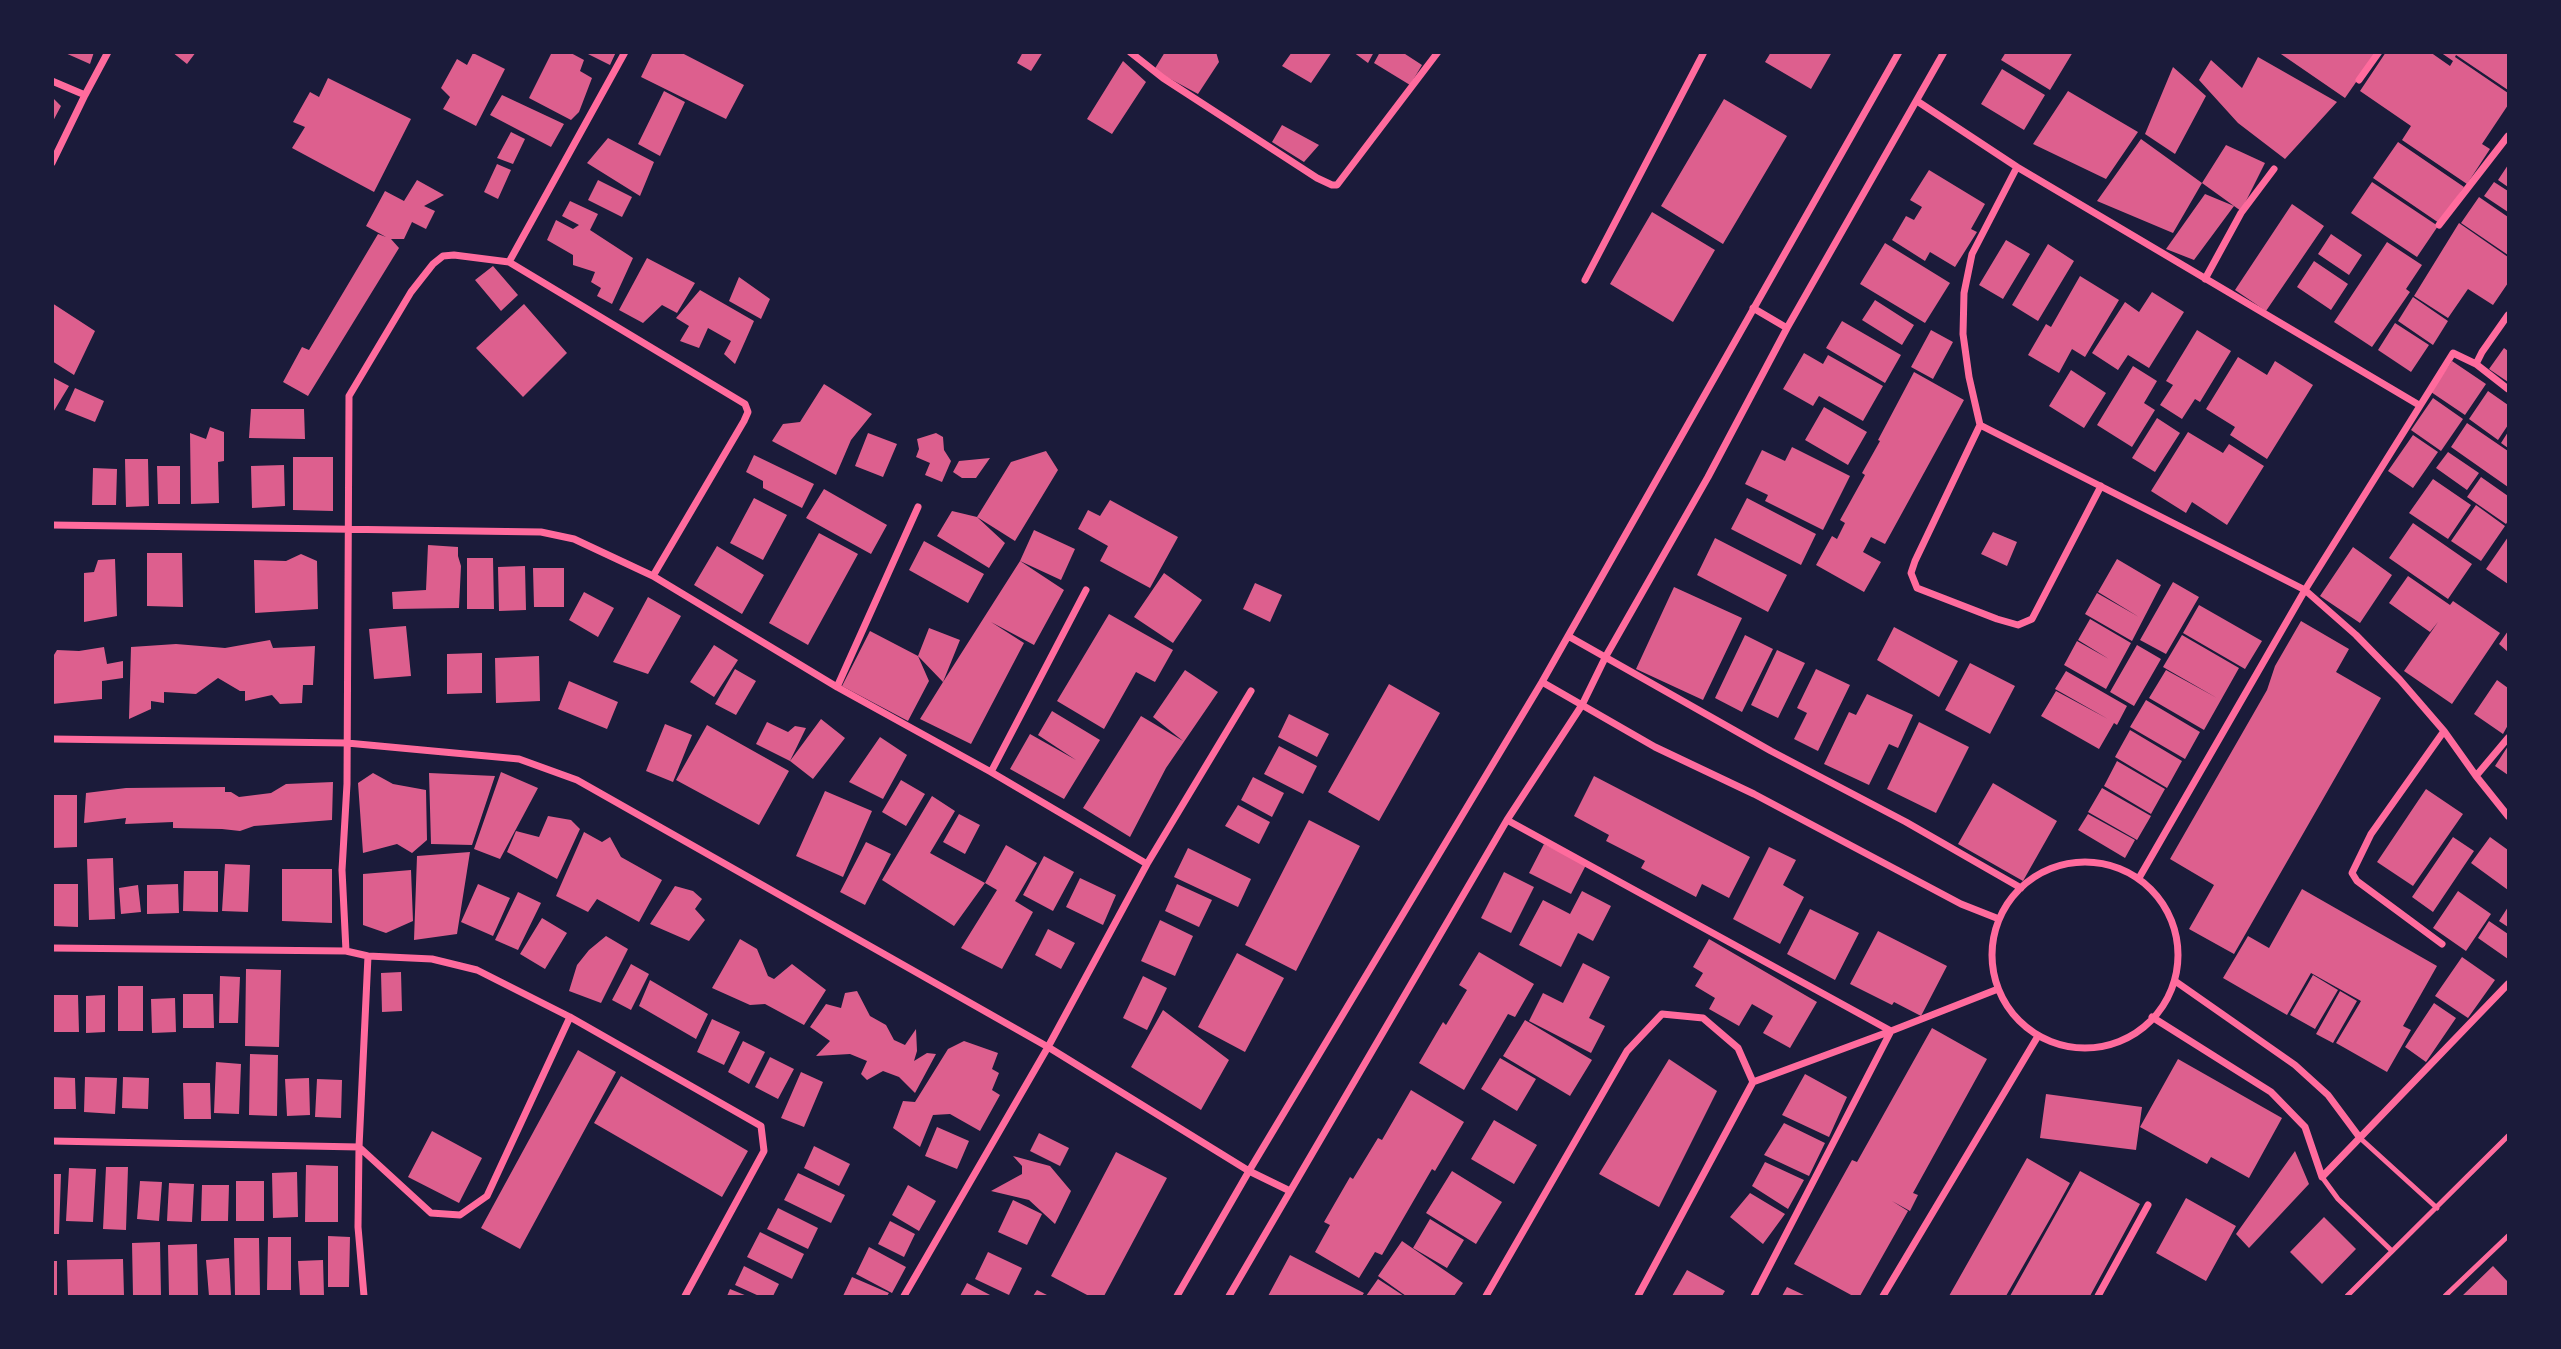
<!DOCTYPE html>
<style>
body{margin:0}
#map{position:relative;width:2561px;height:1349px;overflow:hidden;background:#1b1b3a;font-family:"Source Sans 3",sans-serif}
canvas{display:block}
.frame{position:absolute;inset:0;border:54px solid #1b1b3a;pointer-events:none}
</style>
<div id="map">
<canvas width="2561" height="1349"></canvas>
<div class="frame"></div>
</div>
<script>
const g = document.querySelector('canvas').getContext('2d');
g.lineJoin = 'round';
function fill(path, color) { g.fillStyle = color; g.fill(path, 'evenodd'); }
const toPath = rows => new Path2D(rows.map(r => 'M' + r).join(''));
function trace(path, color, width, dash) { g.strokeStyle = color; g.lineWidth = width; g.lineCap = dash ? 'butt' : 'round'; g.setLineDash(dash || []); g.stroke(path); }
fill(toPath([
 [63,52,94,52,90,64],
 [172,52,196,52,187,64],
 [552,52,569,52,584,60,580,71,592,78,579,112,571,120,529,98],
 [584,52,616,52,610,65],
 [653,52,680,52,744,85,726,119,641,77],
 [1023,52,1043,52,1031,71,1017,63],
 [1165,52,1216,52,1219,62,1198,94,1154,70],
 [1292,52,1332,52,1311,83,1282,66],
 [1353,52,1374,52,1368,63],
 [1380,52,1402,52,1422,65,1410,85,1374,63],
 [1771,52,1832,52,1811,89,1765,62],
 [2006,52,2073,52,2050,90,2001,60],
 [2278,52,2377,52,2345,98],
 [2386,52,2430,52,2450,66,2453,61,2440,52,2508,52,2508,90,2456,55,2455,57,2508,93,2508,105,2482,144,2490,149,2467,184,2402,140,2411,126,2360,91],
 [473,53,505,69,476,126,443,109,450,97,441,88,457,59,467,65],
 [2258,57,2337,102,2285,159,2238,123,2199,80,2211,60,2242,88],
 [1123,61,1146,82,1112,134,1087,119],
 [2173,67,2206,96,2175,154,2145,134],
 [2002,69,2045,95,2024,130,1981,104],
 [328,78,411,119,374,192,292,148,305,127,293,122,310,92,319,97],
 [664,91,685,102,660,156,638,144],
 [2068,91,2138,132,2106,179,2033,144],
 [502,95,564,124,551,147,490,115],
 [52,97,61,106,52,123],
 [1724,99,1787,136,1723,244,1661,206],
 [1282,125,1319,145,1304,162,1272,142],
 [511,132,525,139,513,164,497,158],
 [608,138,654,162,640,196,587,163],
 [2141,139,2202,183,2173,233,2097,201],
 [2398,142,2464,187,2439,223,2373,178],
 [2226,145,2265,163,2241,211,2234,206,2194,260,2166,249,2205,194,2234,206,2202,183],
 [497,164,511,170,498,199,484,192],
 [2508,165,2508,187,2498,180],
 [1929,170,1985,204,1971,229,1977,232,1955,267,1930,252,1925,261,1892,240,1906,216,1914,220,1922,207,1910,200],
 [417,180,444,195,424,206,435,211,426,229,412,222,404,239,391,239,399,248,308,396,283,382,302,347,309,350,378,234,386,237,366,226,385,191,404,201],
 [598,180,632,197,622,217,588,200],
 [2372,182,2438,226,2417,257,2351,213],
 [2494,182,2508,191,2508,212,2484,196],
 [2479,197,2508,217,2508,255,2461,223],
 [570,201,598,214,590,230,633,258,612,304,597,296,601,288,591,282,595,272,573,265,573,255,547,240,556,220,573,229,579,225,562,216],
 [2292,204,2324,226,2266,311,2235,290],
 [1652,212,1715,250,1673,322,1610,284],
 [2459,223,2508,257,2508,283,2493,305,2468,289,2448,318,2414,296],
 [2331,234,2362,255,2349,275,2318,254],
 [2006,240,2030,254,2003,299,1979,285],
 [2387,242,2422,265,2406,289,2410,292,2372,347,2334,322],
 [1885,243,1950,283,1925,323,1860,284],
 [2048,244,2074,261,2038,321,2012,305],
 [647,258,695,283,677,313,662,305,643,323,619,310],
 [2314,261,2348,284,2331,310,2297,287],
 [493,266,518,295,501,311,475,280],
 [2080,276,2119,300,2085,357,2072,349,2059,373,2028,355,2046,324,2051,327],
 [739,277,770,299,761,319,729,301],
 [700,290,754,321,735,364,724,354,731,341,708,328,699,348,680,341,689,326,676,318],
 [2152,292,2184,312,2149,368,2128,355,2118,370,2092,353,2125,302,2139,312],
 [2413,297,2448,321,2433,345,2398,321],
 [1875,300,1914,325,1902,345,1862,320],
 [52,303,95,331,74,375,52,361],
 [524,304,567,353,523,397,476,348],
 [1842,321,1901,355,1885,383,1826,348],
 [2395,323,2429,345,2411,372,2378,350],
 [1931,330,1953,342,1933,379,1911,367],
 [2197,330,2231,351,2200,402,2195,399,2182,419,2160,405,2173,385,2166,381],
 [2504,348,2508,351,2508,382,2489,369],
 [1804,353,1823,364,1828,355,1883,386,1863,421,1819,396,1813,406,1783,389],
 [2238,357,2267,375,2275,361,2313,385,2267,459,2230,435,2235,427,2206,409],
 [2452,361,2486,384,2465,415,2431,392],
 [2133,366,2157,381,2144,403,2155,410,2132,447,2097,425],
 [2071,370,2106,393,2084,428,2049,406],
 [1914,372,1964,400,1885,544,1871,537,1863,552,1881,562,1864,592,1816,565,1832,536,1837,539,1845,523,1840,520,1865,475,1862,473,1880,441,1878,440],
 [52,377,69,386,52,414],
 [824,384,872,414,851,440,836,475,772,441,783,424,800,422],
 [75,388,104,401,95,422,65,410],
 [2488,391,2508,405,2508,425,2498,440,2469,419],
 [2433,398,2463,419,2441,451,2411,430],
 [1824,407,1867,432,1848,465,1805,440],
 [251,409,304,409,305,439,249,438],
 [2157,418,2180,433,2155,472,2132,458],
 [2467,423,2508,451,2508,487,2451,447],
 [210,427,224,432,224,461,218,462,219,503,191,504,190,433,206,439],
 [2188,432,2223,453,2229,444,2264,466,2227,525,2192,502,2186,513,2151,491],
 [2508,432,2508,448,2501,443],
 [868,433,897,444,883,477,855,466],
 [936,433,943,437,944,450,951,461,942,482,925,475,930,463,916,457,919,449,917,439],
 [2413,435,2438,452,2413,488,2388,471],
 [1792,447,1850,476,1823,530,1765,501,1768,495,1745,484,1762,450,1785,461],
 [1046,451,1058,470,1015,541,977,517,1011,462],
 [2448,452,2479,473,2467,490,2436,468],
 [754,455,814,484,802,508,763,488,763,481,746,472],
 [293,457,333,457,333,511,293,510],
 [990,458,976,478,962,478,953,472,959,461],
 [125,459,148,459,149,506,126,507],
 [284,465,285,506,252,508,251,466],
 [157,466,180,466,180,504,158,504],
 [93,468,117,469,116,505,92,505],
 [2481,477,2508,496,2508,521,2506,524,2467,497],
 [2433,479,2471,505,2448,539,2409,513],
 [824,489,887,525,871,554,806,518],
 [754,498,787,515,763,560,730,543],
 [1747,498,1816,534,1801,565,1731,529],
 [1110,500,1178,537,1150,588,1100,561,1108,546,1078,529,1088,510,1100,516],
 [2476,505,2505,526,2481,561,2451,541],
 [952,511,977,517,1005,543,989,568,937,536],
 [2413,523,2472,564,2448,599,2389,558],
 [1034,530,1075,549,1061,580,1020,561,1064,590,1034,645,991,622,1024,643,971,744,920,719,943,682,918,656,929,628,960,640,943,682,1020,561],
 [1993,532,2017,542,2007,566,1981,554],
 [819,533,858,554,808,645,769,623],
 [2508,537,2508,584,2486,569],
 [1715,538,1787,575,1768,612,1697,575],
 [924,541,984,574,968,603,909,570],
 [428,545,458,547,458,556,461,566,459,608,393,609,392,592,426,590],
 [717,546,764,575,742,614,694,585],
 [2353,547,2392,575,2360,623,2320,596],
 [147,553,182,553,183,607,147,606],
 [301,554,317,561,318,609,255,613,254,560,286,561],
 [467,558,493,558,494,609,467,609],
 [115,559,117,616,84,622,84,573,94,572,98,560],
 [2117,559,2161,585,2132,641,2085,614,2097,593,2139,617,2098,592],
 [525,566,526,610,499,611,498,567],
 [533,568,564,568,564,607,534,607],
 [1164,573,1202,600,1173,643,1134,617],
 [2408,576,2450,605,2453,601,2500,633,2452,704,2404,671,2438,622,2430,632,2389,603],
 [2173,582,2199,597,2166,654,2140,640],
 [1255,583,1282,595,1270,622,1243,609],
 [1674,587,1742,618,1703,700,1636,669],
 [584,592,614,608,598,637,569,620],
 [648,597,681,616,648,674,613,662],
 [2199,605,2262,641,2245,669,2183,633],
 [1109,614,1173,650,1155,682,1136,672,1104,729,1057,701],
 [2090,619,2131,643,2106,689,2064,665,2077,641,2109,659,2078,640],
 [2301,621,2349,649,2336,672,2381,698,2234,954,2189,929,2214,885,2170,859,2267,690,2275,666],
 [406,626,411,676,374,679,369,629],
 [1894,627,1958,661,1939,697,1877,660],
 [870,631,918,656,929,681,908,721,842,686],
 [2508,631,2508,652,2499,644],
 [1745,635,1773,649,1742,712,1715,698],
 [2182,635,2239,668,2204,730,2149,698,2166,670,2217,698,2163,667],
 [270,640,273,648,315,646,313,685,303,685,302,703,280,704,272,695,245,701,245,691,240,691,218,678,196,694,164,692,164,703,151,701,151,709,129,719,131,647,176,644,225,648],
 [714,645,738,660,714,697,690,682],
 [2137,645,2161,659,2134,706,2110,692],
 [104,647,107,664,123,661,123,678,102,681,102,699,52,704,52,658,57,650,79,651],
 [1777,650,1805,663,1778,718,1751,705],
 [482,653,482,693,447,694,447,654],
 [539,656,540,701,496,703,495,658],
 [1970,663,2015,686,1990,734,1945,710],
 [735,669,756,681,736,715,715,704],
 [1816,669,1850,685,1818,751,1794,739,1807,713,1797,708],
 [1185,670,1218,692,1166,768,1130,837,1083,808,1141,716,1183,741,1153,717],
 [2066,671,2127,706,2117,725,2114,723,2099,749,2041,716,2056,691,2108,719,2055,689],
 [2497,680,2508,688,2508,725,2503,734,2474,714],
 [569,681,618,702,607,729,558,709],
 [1389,684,1440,713,1379,821,1328,792],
 [1867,694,1913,715,1898,748,1889,744,1869,785,1824,764,1849,712,1856,715],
 [2146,700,2200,732,2185,759,2130,727],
 [1052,711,1100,740,1064,799,1010,769,1030,734,1076,760,1038,735],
 [1289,714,1329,734,1317,757,1278,737],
 [821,719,845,738,813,779,790,761],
 [767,722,788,732,795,726,806,728,790,761,756,744],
 [1919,722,1969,747,1936,813,1887,789],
 [665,724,692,735,673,782,646,771],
 [707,725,789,771,759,825,676,780],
 [2130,730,2182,761,2167,788,2115,757],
 [880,737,907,755,883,799,849,782],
 [1279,746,1317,766,1303,794,1264,774],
 [2508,746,2508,775,2495,766],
 [2117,761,2165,789,2151,814,2104,786],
 [501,772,538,788,500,859,474,849],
 [373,773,393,784,426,790,427,840,412,853,397,844,363,853,358,783],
 [429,773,495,776,472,845,431,844],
 [1594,776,1750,857,1729,898,1702,884,1696,897,1641,868,1645,861,1606,841,1609,835,1574,816],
 [1253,777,1284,793,1272,817,1241,800],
 [901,780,925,794,906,826,882,812],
 [333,782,332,820,254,826,240,831,222,829,173,828,173,822,125,824,126,818,84,823,86,793,126,788,225,787,225,792,231,792,239,797,271,793,286,784],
 [1993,783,2057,821,2023,881,1958,844],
 [2102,788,2151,816,2137,840,2088,812],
 [2426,789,2463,814,2413,886,2377,862],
 [825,791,872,811,843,877,796,856],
 [52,795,77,795,77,847,52,848],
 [932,796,955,811,930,853,985,883,954,926,882,880],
 [1238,805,1270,822,1259,844,1225,826],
 [959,814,980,825,965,854,943,842],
 [2088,814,2135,840,2125,858,2078,830],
 [548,816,571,820,580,829,557,879,507,852,516,831,539,837],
 [1309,820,1360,846,1296,971,1245,945],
 [584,832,602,842,610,837,621,857,662,880,639,922,597,899,588,912,556,896],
 [2453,837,2474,851,2433,912,2412,897],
 [2490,837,2508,850,2508,890,2471,863],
 [866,842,891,854,865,905,840,892],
 [1544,844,1586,865,1571,894,1529,873],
 [1006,845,1037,863,1015,901,1033,912,1002,969,961,948,997,890,985,883],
 [1769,847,1796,860,1783,885,1804,897,1780,944,1733,919],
 [1188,848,1251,879,1238,907,1174,877],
 [470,852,457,934,414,940,417,856],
 [1044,856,1074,872,1053,911,1023,895],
 [113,858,115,919,89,920,87,859],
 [225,864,250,865,248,912,222,911],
 [282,869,332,869,332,923,282,921],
 [411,870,413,921,386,933,363,925,363,874],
 [184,871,218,871,218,912,183,911],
 [1504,872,1534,887,1511,933,1481,918],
 [1080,878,1116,895,1103,925,1066,907],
 [53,884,78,884,78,927,53,926],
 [178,884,179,913,147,914,147,885],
 [478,884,510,898,493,936,461,922],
 [1177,884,1212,900,1199,927,1165,911],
 [138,885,141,912,121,914,119,888],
 [675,886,693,891,702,899,695,909,705,920,689,941,650,924],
 [2302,889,2437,966,2403,1026,2411,1030,2387,1072,2336,1043,2361,1001,2311,973,2287,1015,2223,978,2248,936,2269,948],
 [1582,891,1611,906,1593,941,1578,933,1561,967,1519,945,1543,900,1570,914],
 [2458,891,2491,914,2466,951,2433,928],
 [518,892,541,903,518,950,495,940],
 [2508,907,2508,927,2499,921],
 [1810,909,1859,933,1835,980,1787,954],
 [542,918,567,933,545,969,520,954],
 [1160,920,1193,936,1175,976,1141,961],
 [2489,921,2508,934,2508,959,2478,938],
 [1048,929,1075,943,1061,969,1035,955],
 [1878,931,1947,966,1921,1016,1894,1002,1892,1005,1850,984],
 [606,936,628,949,601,1003,569,991,577,965,589,950],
 [740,939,757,949,768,976,774,979,792,964,826,990,804,1025,765,1004,750,1005,712,988],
 [1709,939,1817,1002,1790,1048,1763,1033,1773,1016,1752,1004,1739,1026,1709,1009,1715,998,1695,986,1703,973,1693,967],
 [1479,952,1534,984,1515,1017,1508,1014,1464,1090,1419,1063,1443,1022,1446,1025,1467,990,1459,985],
 [1237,953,1284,978,1245,1052,1198,1027],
 [2462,957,2495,980,2468,1018,2435,996],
 [1583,963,1610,977,1589,1018,1605,1026,1591,1053,1529,1021,1543,993,1563,1003],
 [631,964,649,974,631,1010,612,1000],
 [246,969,281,970,279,1047,245,1046],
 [401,972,402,1011,382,1012,381,973],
 [2313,975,2338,990,2315,1029,2290,1015],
 [220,976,240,977,238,1023,219,1023],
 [1143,976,1167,988,1147,1030,1123,1018],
 [650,980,708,1014,696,1039,639,1006],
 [118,986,143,986,143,1031,118,1031],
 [857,991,870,1016,886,1025,894,1040,905,1045,916,1029,917,1051,914,1061,927,1053,936,1054,915,1093,899,1077,883,1071,867,1080,861,1074,867,1061,850,1054,816,1056,830,1041,810,1027,826,1004,841,1008,845,993],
 [2340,991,2357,1001,2333,1043,2316,1034],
 [183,994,213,994,214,1028,183,1028],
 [53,995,78,995,79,1032,53,1032],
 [105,995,105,1032,86,1033,86,996],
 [175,998,176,1032,152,1033,151,999],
 [2434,1003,2456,1018,2426,1062,2405,1047],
 [1163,1010,1229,1060,1201,1110,1131,1067],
 [712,1019,740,1032,724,1065,697,1052],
 [1525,1020,1592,1060,1570,1096,1503,1056],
 [1932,1028,1987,1059,1913,1193,1918,1195,1910,1211,1892,1201,1908,1211,1860,1296,1853,1296,1794,1264,1852,1160,1857,1162],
 [743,1041,765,1052,749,1084,728,1072],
 [964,1041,998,1053,992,1069,999,1073,992,1090,1000,1095,980,1131,950,1114,933,1115,920,1147,893,1128,903,1101,915,1102,948,1049],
 [578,1050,616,1072,520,1249,481,1228],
 [250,1054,278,1055,277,1116,249,1115],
 [770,1057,794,1069,778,1099,755,1087],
 [1500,1058,1536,1079,1517,1111,1481,1089],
 [1669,1059,1717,1091,1659,1207,1599,1174],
 [2178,1059,2282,1118,2249,1178,2211,1157,2207,1164,2140,1127],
 [216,1062,241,1064,239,1114,214,1113],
 [801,1072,823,1082,804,1127,781,1118],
 [1805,1074,1847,1097,1829,1137,1782,1115],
 [621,1076,748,1151,722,1197,594,1123],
 [52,1077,75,1078,76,1109,52,1109],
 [85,1077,117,1078,115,1114,84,1112],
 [123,1077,149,1078,148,1109,122,1108],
 [309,1078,310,1115,287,1116,285,1079],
 [317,1079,342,1080,341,1118,315,1117],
 [183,1083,210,1083,211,1119,184,1119],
 [1411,1090,1464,1122,1435,1171,1432,1169,1382,1255,1375,1252,1359,1278,1315,1252,1330,1225,1324,1222,1350,1177,1353,1179,1378,1138,1382,1140],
 [2046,1094,2142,1107,2136,1150,2040,1138],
 [1494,1120,1537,1145,1514,1184,1471,1159],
 [1784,1123,1825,1143,1809,1176,1764,1155],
 [937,1127,969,1141,957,1169,925,1156],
 [432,1131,482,1158,459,1203,408,1177],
 [1039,1133,1069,1148,1060,1166,1030,1151],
 [814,1146,850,1164,839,1186,804,1168],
 [2295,1151,2309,1184,2249,1248,2236,1234],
 [1116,1152,1167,1178,1104,1296,1089,1296,1051,1276],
 [1013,1156,1050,1166,1071,1191,1055,1224,1029,1200,991,1191,1022,1174,1022,1166],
 [2027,1158,2070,1183,2054,1212,2006,1296,1949,1296],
 [1765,1162,1804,1180,1788,1209,1752,1186],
 [306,1165,338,1166,338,1222,305,1222],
 [106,1167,128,1167,126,1230,103,1229],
 [69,1168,96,1169,93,1222,66,1221],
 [1452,1171,1502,1202,1476,1244,1426,1213],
 [2080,1171,2140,1204,2090,1296,2010,1296],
 [297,1172,298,1217,273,1218,272,1173],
 [798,1173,845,1195,831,1223,784,1200],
 [52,1174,61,1174,59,1234,52,1234],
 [140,1181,162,1182,159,1221,137,1219],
 [236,1181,264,1181,264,1221,236,1221],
 [169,1183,194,1184,192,1222,167,1221],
 [202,1185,229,1185,228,1221,201,1221],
 [908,1185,936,1201,919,1231,892,1215],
 [1750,1193,1785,1214,1763,1244,1730,1217],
 [2186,1198,2236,1226,2206,1281,2156,1253],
 [1013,1200,1042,1214,1027,1245,998,1232],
 [778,1208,818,1228,808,1249,767,1229],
 [2324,1217,2356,1249,2322,1284,2290,1252],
 [1430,1219,1464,1240,1447,1268,1413,1248],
 [890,1221,915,1234,904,1257,878,1244],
 [760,1232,804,1254,792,1279,747,1257],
 [328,1236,350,1237,349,1287,328,1287],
 [268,1237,291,1237,291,1290,267,1290],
 [234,1238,259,1238,260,1296,235,1296],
 [1402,1241,1463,1283,1454,1296,1406,1296,1378,1276],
 [160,1242,161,1296,133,1296,132,1243],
 [197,1244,198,1296,169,1296,168,1245],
 [869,1247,906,1267,892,1293,856,1274],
 [988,1252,1022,1268,1009,1295,975,1279],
 [1290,1255,1364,1293,1362,1296,1268,1296],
 [229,1258,231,1296,209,1296,206,1260],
 [123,1259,124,1296,68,1296,67,1260],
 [323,1260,324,1296,300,1296,298,1261],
 [52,1261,57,1261,57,1296,52,1296],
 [744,1266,779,1284,773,1296,759,1296,735,1285],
 [2493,1266,2508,1282,2508,1296,2462,1296],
 [1687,1270,1725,1291,1722,1296,1672,1296],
 [852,1277,889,1293,887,1296,843,1296],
 [1378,1279,1404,1296,1366,1296],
 [967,1283,992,1296,960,1296],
 [1787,1287,1806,1296,1782,1296],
 [730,1289,747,1296,727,1296],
 [1037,1290,1049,1296,1033,1296]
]), '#dd5f8e');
trace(toPath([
 [2360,1138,2437,1208],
 [2322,1177,2338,1199,2392,1251],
 [2347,1296,2508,1136],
 [2445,1296,2508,1236]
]), '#ff6b9d', 5);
trace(toPath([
 [1130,52,1163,78,1317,178,1332,185,1337,185,1438,52],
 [2359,80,2379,52],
 [52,81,85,95],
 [1917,101,2017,167,2419,405],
 [52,163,85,95,108,52],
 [2017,167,1972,254,1964,293,1963,334,1969,377,1980,425,1915,561,1911,573,1917,588,1997,619,2018,625,2032,619,2101,486],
 [2439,225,2508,136],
 [509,262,625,52],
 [2205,279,2241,213,2274,169],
 [1585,280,1704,52],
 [1753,308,1787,328],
 [2476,364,2482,352,2508,315],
 [1980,425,2305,590,2356,635,2400,680,2444,731,2476,776,2508,816],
 [52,525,541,532,574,539,653,576,837,687,991,772,1147,864],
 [1568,636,1771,751,1906,822,2021,888],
 [1542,682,1655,747,1754,794,1961,904,1999,919],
 [837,687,918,507],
 [52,739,347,743,519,759,577,780,1048,1047,1249,1171,1290,1191],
 [991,772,1086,590],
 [2476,776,2508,738],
 [1507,820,1891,1031,1754,1296],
 '1992 955a93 93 0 1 1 186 0a93 93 0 1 1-186 0Z',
 [2139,878,2305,590,2453,353,2476,364,2508,389],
 [2442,944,2357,881,2352,873,2371,834,2444,731],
 [52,948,346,951,368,956,432,959,477,970,570,1017,761,1126,764,1151,685,1296],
 [346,951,342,870,347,784,349,396,411,292,433,264,443,256,454,255,509,262,745,404,748,412,744,421,653,576],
 [2175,981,2295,1065,2328,1095,2360,1138],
 [2152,1017,2271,1092,2305,1127,2322,1177,2508,984],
 [52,1141,359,1147,431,1213,460,1215,487,1196,570,1017],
 [364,1296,358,1227,359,1147,368,956],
 [904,1296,1048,1047,1147,864,1251,691],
 [1177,1296,1249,1171,1542,682,1899,52],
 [1229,1296,1507,820,1582,705,1606,656,1708,477,1787,328,1944,52],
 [1486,1296,1627,1051,1662,1014,1703,1018,1738,1048,1753,1082],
 [1638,1296,1753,1082,1891,1031,1998,989],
 [1883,1296,2038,1036],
 [2098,1296,2148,1205]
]), '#ff6b9d', 7);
</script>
